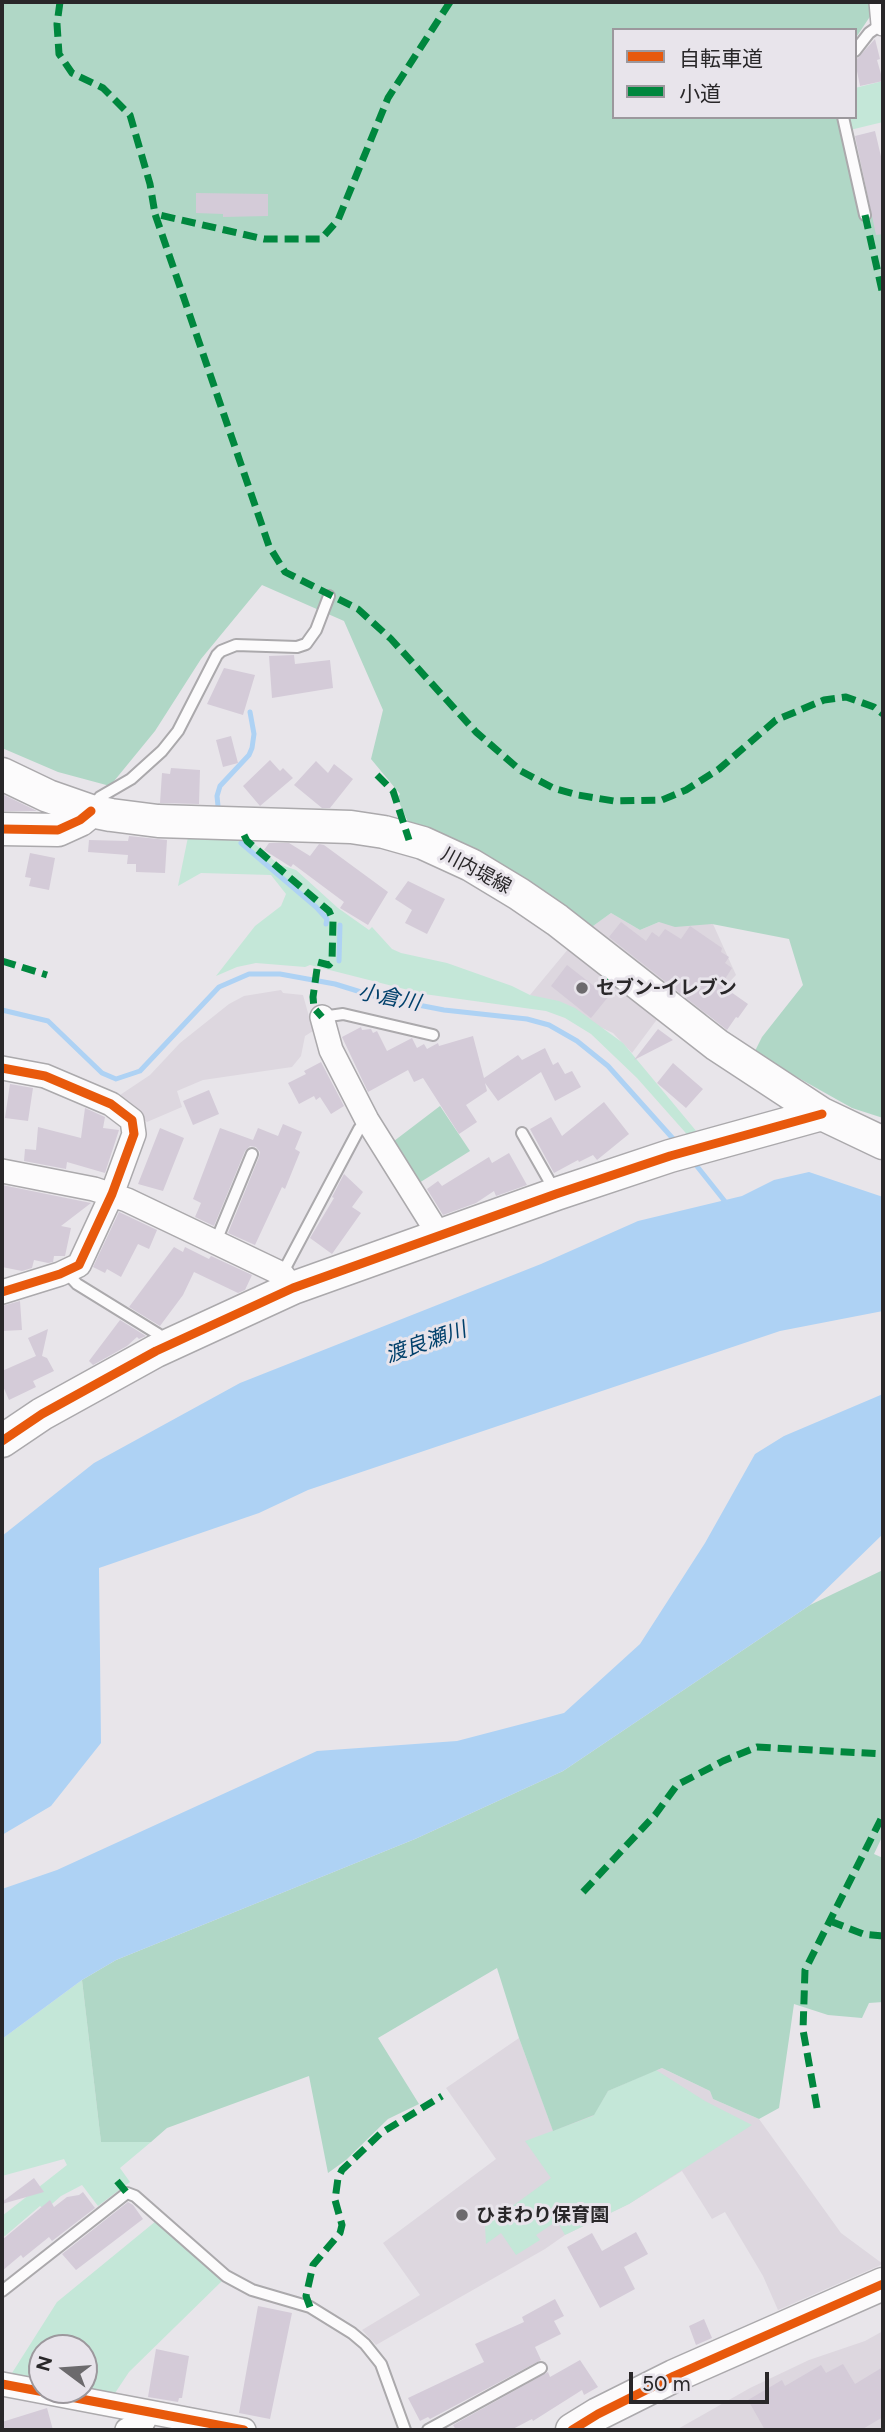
<!DOCTYPE html>
<meta charset="utf-8">
<style>
body{margin:0}
#map{position:relative;width:885px;height:2432px;overflow:hidden;background:#e8e5ea;font-family:Figtree,"Noto Sans JP",sans-serif}
canvas{display:block}
.frame{position:absolute;inset:0;border:4px solid #292729;pointer-events:none}
.legend{position:absolute;left:612px;top:28px;width:245px;height:91px;box-sizing:border-box;background:#e8e4eb;border:2px solid #9c989d;margin:0;padding:9px 12px;list-style:none;font-size:21px;color:#292729}
.legend li{display:flex;align-items:center;gap:14px;height:35px}
.legend b{width:35px;border:2px solid #9c989d}
.north{position:absolute;left:28px;top:2334px;width:70px;height:70px;box-sizing:border-box;background:#e8e4eb;border:2px solid #9c989d;border-radius:50%;rotate:286deg;font-size:19px;font-weight:700;line-height:28px;text-align:center;color:#292729}
.north::after{content:'';display:block;margin:auto;width:24px;height:32px;background:#6c6a6d;clip-path:polygon(50% 0,100% 100%,50% 72%,0 100%)}
.scale{position:absolute;left:629px;top:2372px;width:140px;height:32px;box-sizing:border-box;border:4px solid #292729;border-top:0;padding-left:9px;font-size:21px;line-height:24px;white-space:nowrap;color:#292729;-webkit-text-stroke:5px #e8e4eb;paint-order:stroke}
</style>
<div id="map">
<canvas width="885" height="2432"></canvas>
<div class="frame"></div>
<ul class="legend">
<li><b style="height:9px;background:#e8590c"></b>自転車道</li>
<li><b style="height:9px;background:#00873e"></b>小道</li>
</ul>
<div class="north">N</div>
<div class="scale">50 m</div>
</div>
<script>
const g = document.querySelector('canvas').getContext('2d');
g.lineJoin = 'round';
function fill(path, color) { g.fillStyle = color; g.fill(path, 'evenodd'); }
const toPath = rows => new Path2D(rows.map(r => 'M' + r).join(''));
function trace(path, color, width, dash) { g.strokeStyle = color; g.lineWidth = width; g.lineCap = dash ? 'butt' : 'round'; g.setLineDash(dash || []); g.stroke(path); }
function drawText(font, color, halo, rows, align = 'center') {
  g.font = font + ' Figtree,"Noto Sans JP",sans-serif'; g.lineWidth = 6; g.setLineDash([]); g.textBaseline = 'middle'; g.strokeStyle = halo; g.fillStyle = color; for (const [text, x, y, turn = 0] of rows) {
    g.save(); g.translate(x, y); g.rotate((+turn || 0) * Math.PI / 180); g.textAlign = isNaN(turn) ? turn : align; if (halo) g.strokeText(text, 0, 0); g.fillText(text, 0, 0); g.restore();
  }
}
fill(toPath([
 [611,913,640,930,659,922,713,924,736,975,721,991,702,1022,589,929],
 [569,948,658,1018,632,1053,613,1033,530,995],
 [281,990,283,993,303,995,313,1031,305,1036,301,1056,292,1067,203,1080,177,1091,182,1107,147,1122,114,1099,150,1075,180,1043,229,1004,244,996],
 [519,2038,553,2130,608,2091,662,2068,710,2091,713,2099,759,2119,841,2233,883,2264,778,2310,763,2276,725,2212,712,2219,682,2171,629,2204,565,2235,545,2249,376,2345,362,2330,420,2295,383,2243,496,2159,446,2088],
 [883,2331,883,2430,676,2430,750,2388,809,2360,865,2341]
]), '#ddd7df');
fill(toPath([
 [883,81,883,122,850,130,847,117,855,117,855,88],
 [188,837,249,839,278,864,296,870,338,908,369,930,372,927,392,949,401,953,447,963,512,986,530,995,559,1001,575,1008,623,1043,702,1138,692,1140,637,1078,591,1034,565,1018,546,1011,424,994,310,965,305,967,256,963,237,967,216,976,255,926,281,906,286,894,271,875,201,873,178,886],
 [82,1980,101,2142,151,2142,120,2168,130,2182,98,2206,82,2185,61,2196,45,2210,40,2206,5,2236,2,2235,2,2216,67,2165,64,2159,2,2176,2,2039],
 [656,2070,705,2101,752,2125,629,2204,565,2235,557,2221,536,2235,540,2240,516,2255,501,2233,486,2244,485,2226,551,2178,525,2141,593,2116,608,2091],
 [156,2221,222,2281,129,2372,115,2393,102,2394,84,2390,84,2348,42,2348,42,2383,14,2374,12,2373,57,2302]
]), '#c4e7d8');
fill(toPath([
 [2,2,872,2,871,15,855,39,855,30,614,30,614,117,838,117,860,217,883,212,883,1118,852,1108,754,1053,762,1037,803,985,789,939,712,924,675,927,659,922,640,930,611,913,589,929,409,824,397,798,400,794,371,759,383,710,344,621,262,585,201,659,155,731,110,786,58,772,2,748],
 [440,1106,470,1151,419,1183,394,1141],
 [883,1570,883,1835,874,1854,883,1858,883,2002,869,2003,862,2018,828,2015,794,2004,779,2108,759,2119,713,2099,710,2091,662,2068,608,2091,594,2115,553,2131,519,2038,497,1968,378,2038,419,2104,388,2119,346,2160,328,2173,309,2076,167,2128,151,2142,101,2142,82,1980,116,1960,415,1839,563,1771,810,1605]
]), '#b0d7c6');
fill(toPath([
 [809,1172,883,1197,883,1311,780,1331,308,1490,259,1513,99,1568,101,1743,51,1806,2,1835,2,1536,94,1463,240,1383,541,1264,638,1221,742,1196,774,1180],
 [883,1394,883,1534,810,1605,563,1771,415,1839,116,1960,82,1980,2,2039,2,1889,57,1870,317,1751,457,1741,564,1713,640,1644,705,1543,755,1454,784,1436]
]), '#aed2f4');
trace(toPath([
 [218,806,217,796,220,786,249,755,252,748,254,734,250,712],
 [241,843,316,907,327,919,326,924],
 [339,961,340,925],
 [2,1010,48,1021,102,1073,116,1079,140,1071,219,987,249,974,280,974,335,984,377,997,444,1010,527,1019,549,1025,577,1041,608,1066,676,1142],
 [692,1160,727,1204]
]), '#aed2f4', 5);
fill(toPath([
 [875,39,880,59,877,60,883,81,860,86,855,61],
 [875,131,883,165,883,234,876,235,855,136],
 [196,193,268,194,268,216,223,217,223,214,196,213],
 [294,655,295,664,330,660,333,688,272,698,269,656],
 [224,668,255,675,243,715,207,704],
 [231,736,238,763,223,767,216,740],
 [270,760,280,771,283,768,293,778,260,806,243,786],
 [316,761,328,773,334,764,353,779,330,808,322,808,294,785],
 [171,768,200,770,199,804,160,803,162,773,170,774],
 [2,794,37,811,2,811],
 [129,836,167,840,165,873,136,872,136,864,127,864,128,855,88,852,89,840,128,841],
 [269,843,289,843,310,856,319,844,324,845,388,892,368,925,340,908,344,902,293,864,291,867,264,850],
 [30,853,55,858,49,890,29,886,31,878,25,877],
 [408,881,445,899,427,934,405,923,412,910,395,899],
 [621,922,646,941,652,932,659,937,665,929,681,939,690,926,722,948,721,952,729,957,725,963,732,968,721,985,748,1004,738,1018,736,1017,727,1030,609,937],
 [567,965,608,997,591,1018,551,986],
 [361,1027,362,1030,371,1029,373,1033,377,1031,387,1051,412,1038,417,1048,424,1044,427,1049,438,1043,439,1046,473,1036,484,1078,518,1055,522,1060,545,1048,553,1065,558,1062,565,1074,572,1071,581,1087,555,1101,541,1072,498,1101,485,1083,487,1091,466,1105,477,1122,459,1134,423,1078,414,1082,408,1070,368,1092,342,1037],
 [658,1029,673,1040,634,1060],
 [321,1062,344,1106,331,1114,320,1097,316,1100,314,1096,299,1104,288,1083,306,1074,304,1071],
 [673,1063,703,1089,686,1108,657,1083],
 [10,1084,33,1088,28,1121,5,1118],
 [209,1090,219,1114,193,1125,183,1101],
 [604,1102,629,1134,597,1160,593,1155,579,1162,578,1160,554,1173,530,1129,551,1117,562,1136],
 [85,1108,105,1117,103,1128,119,1130,105,1173,67,1162,66,1169,24,1161,25,1149,36,1150,38,1127,81,1138],
 [283,1124,302,1132,295,1149,300,1152,285,1189,282,1187,255,1245,228,1233,259,1157,260,1152,256,1147,250,1146,245,1151,214,1226,195,1217,201,1203,193,1199,220,1128,253,1140,258,1128,278,1136],
 [160,1128,184,1138,163,1191,138,1184],
 [509,1153,527,1185,496,1196,494,1191,476,1203,443,1215,427,1189,438,1181,442,1186,489,1157,492,1163],
 [344,1174,363,1192,352,1207,361,1213,332,1254,310,1238,334,1198,332,1197],
 [2,1185,91,1203,61,1226,71,1228,65,1256,54,1256,53,1262,48,1263,34,1260,32,1268,22,1271,2,1267],
 [119,1212,157,1230,149,1249,138,1244,121,1277,107,1269,105,1273,93,1267],
 [174,1247,183,1252,185,1247,209,1259,211,1256,252,1275,245,1290,238,1293,194,1272,183,1295,160,1326,129,1307],
 [20,1301,22,1330,2,1331,2,1306],
 [120,1320,146,1336,139,1339,137,1337,127,1346,93,1365,89,1361],
 [48,1329,42,1356,47,1358,54,1371,33,1381,36,1387,9,1400,2,1384,2,1371,36,1356,28,1338],
 [34,2178,44,2192,2,2204,2,2202],
 [83,2192,95,2208,52,2241,49,2237,23,2258,21,2255,2,2271,2,2240,50,2200,54,2207,67,2197,79,2195],
 [128,2202,133,2205,143,2219,76,2270,62,2254],
 [636,2232,648,2254,624,2267,635,2289,600,2308,567,2247,592,2233,602,2251],
 [555,2299,564,2316,554,2321,561,2334,535,2347,541,2360,430,2419,428,2417,420,2421,408,2398,484,2362,475,2344,524,2322,522,2317],
 [258,2306,292,2313,270,2419,239,2413],
 [704,2319,712,2338,696,2345,689,2326],
 [156,2349,189,2356,182,2398,179,2398,178,2402,148,2397],
 [580,2360,598,2387,584,2395,582,2390,533,2421,532,2419,511,2430,456,2430,453,2425,548,2372,550,2377],
 [843,2364,855,2384,883,2367,883,2417,861,2430,765,2430,748,2400,782,2380,785,2386,821,2365,826,2373],
 [47,2408,53,2430,2,2430,2,2422]
]), '#d4cbd8');
const lane = toPath([
 [855,51,869,33,883,23],
 [843,117,865,215],
 [92,808,100,797,131,779,162,751,178,731,217,655,221,651,236,645,297,647,306,644,316,630,329,596],
 [322,1017,343,1014,433,1035],
 [522,1133,555,1191],
 [216,1241,252,1154],
 [66,1272,77,1284,158,1334,166,1342],
 [282,1274,359,1129,367,1120],
 [2,2291,127,2193,135,2196,226,2276,252,2290,310,2307,352,2333,365,2344,381,2364,405,2430],
 [428,2430,541,2368]
]);
const street = toPath([
 [881,2,883,24],
 [322,1017,331,1050,367,1120,439,1235],
 [2,1068,45,1076,111,1104,132,1120,134,1134,112,1194,79,1265,60,1274,2,1292],
 [2,1171,94,1189,127,1200,282,1274,293,1288],
 [2,2384,244,2430],
 [127,2430,143,2422,148,2413]
]);
const secondary = toPath([
 [2,774,48,796,91,811,111,815,158,821,351,827,384,832,423,843,471,865,519,894,557,920,717,1045,822,1114,883,1143],
 [2,829,58,830,80,820,91,811],
 [2,1441,42,1414,156,1351,293,1288,556,1194,670,1156,822,1114],
 [572,2430,598,2414,674,2376,883,2284]
]);
trace(lane, '#aba9ac', 14);
trace(street, '#aba9ac', 26);
trace(secondary, '#aba9ac', 35);
trace(lane, '#fcfbfc', 10);
trace(street, '#fcfbfc', 23);
trace(secondary, '#fcfbfc', 32);
trace(toPath([
 [60,2,57,24,59,54,72,73,103,88,130,115,150,184,155,214],
 [450,2,388,98,338,220,321,239,264,239,155,214,269,546,285,572,358,609,391,639,476,732,521,771,553,788,578,795,614,801,662,800,686,790,719,769,776,720,824,700,846,697,874,707,883,714],
 [865,215,883,295],
 [377,775,393,791,409,840],
 [244,835,247,841,329,911,333,920,332,962,329,965,318,962,313,997,314,1008,322,1017],
 [2,961,47,975],
 [598,989,609,975],
 [583,1892,655,1815,677,1785,723,1761,757,1747,883,1754],
 [830,1921,863,1934,883,1936],
 [817,2108,803,2030,805,1970,883,1815],
 [117,2181,127,2193],
 [310,2307,306,2296,313,2265,340,2233,342,2225,335,2200,338,2178,342,2170,381,2133,442,2096]
]), '#00873e', 7, [14, 7]);
trace(toPath([
 [2,829,58,830,80,820,91,811],
 [2,1068,45,1076,111,1104,132,1120,134,1134,112,1194,79,1265,60,1274,2,1292],
 [2,1441,42,1414,156,1351,293,1288,556,1194,670,1156,822,1114],
 [2,2384,244,2430],
 [572,2430,598,2414,674,2376,883,2284]
]), '#e8590c', 9);
for (const [x, y, r, color] of [
 [582,988,7,"#6c6a6d"],
 [462,2215,7,"#6c6a6d"]
]) { const dot = new Path2D(); dot.arc(x, y, r, 0, 2 * Math.PI); g.fillStyle = color; g.fill(dot); trace(dot, '#e8e4eb', 2.5); }
drawText('19px', '#292729', '#e8e4eb', [
 ["川内堤線",476,871,28]
]);
drawText('bold 19px', '#292729', '#e8e4eb', [
 ["セブン-イレブン",596,988],
 ["ひまわり保育園",476,2215]
], 'left');
drawText('italic 21px', '#00406b', '#e8e4eb', [
 ["小倉川",389,998,11],
 ["渡良瀬川",426,1343,-19]
]);
</script>
